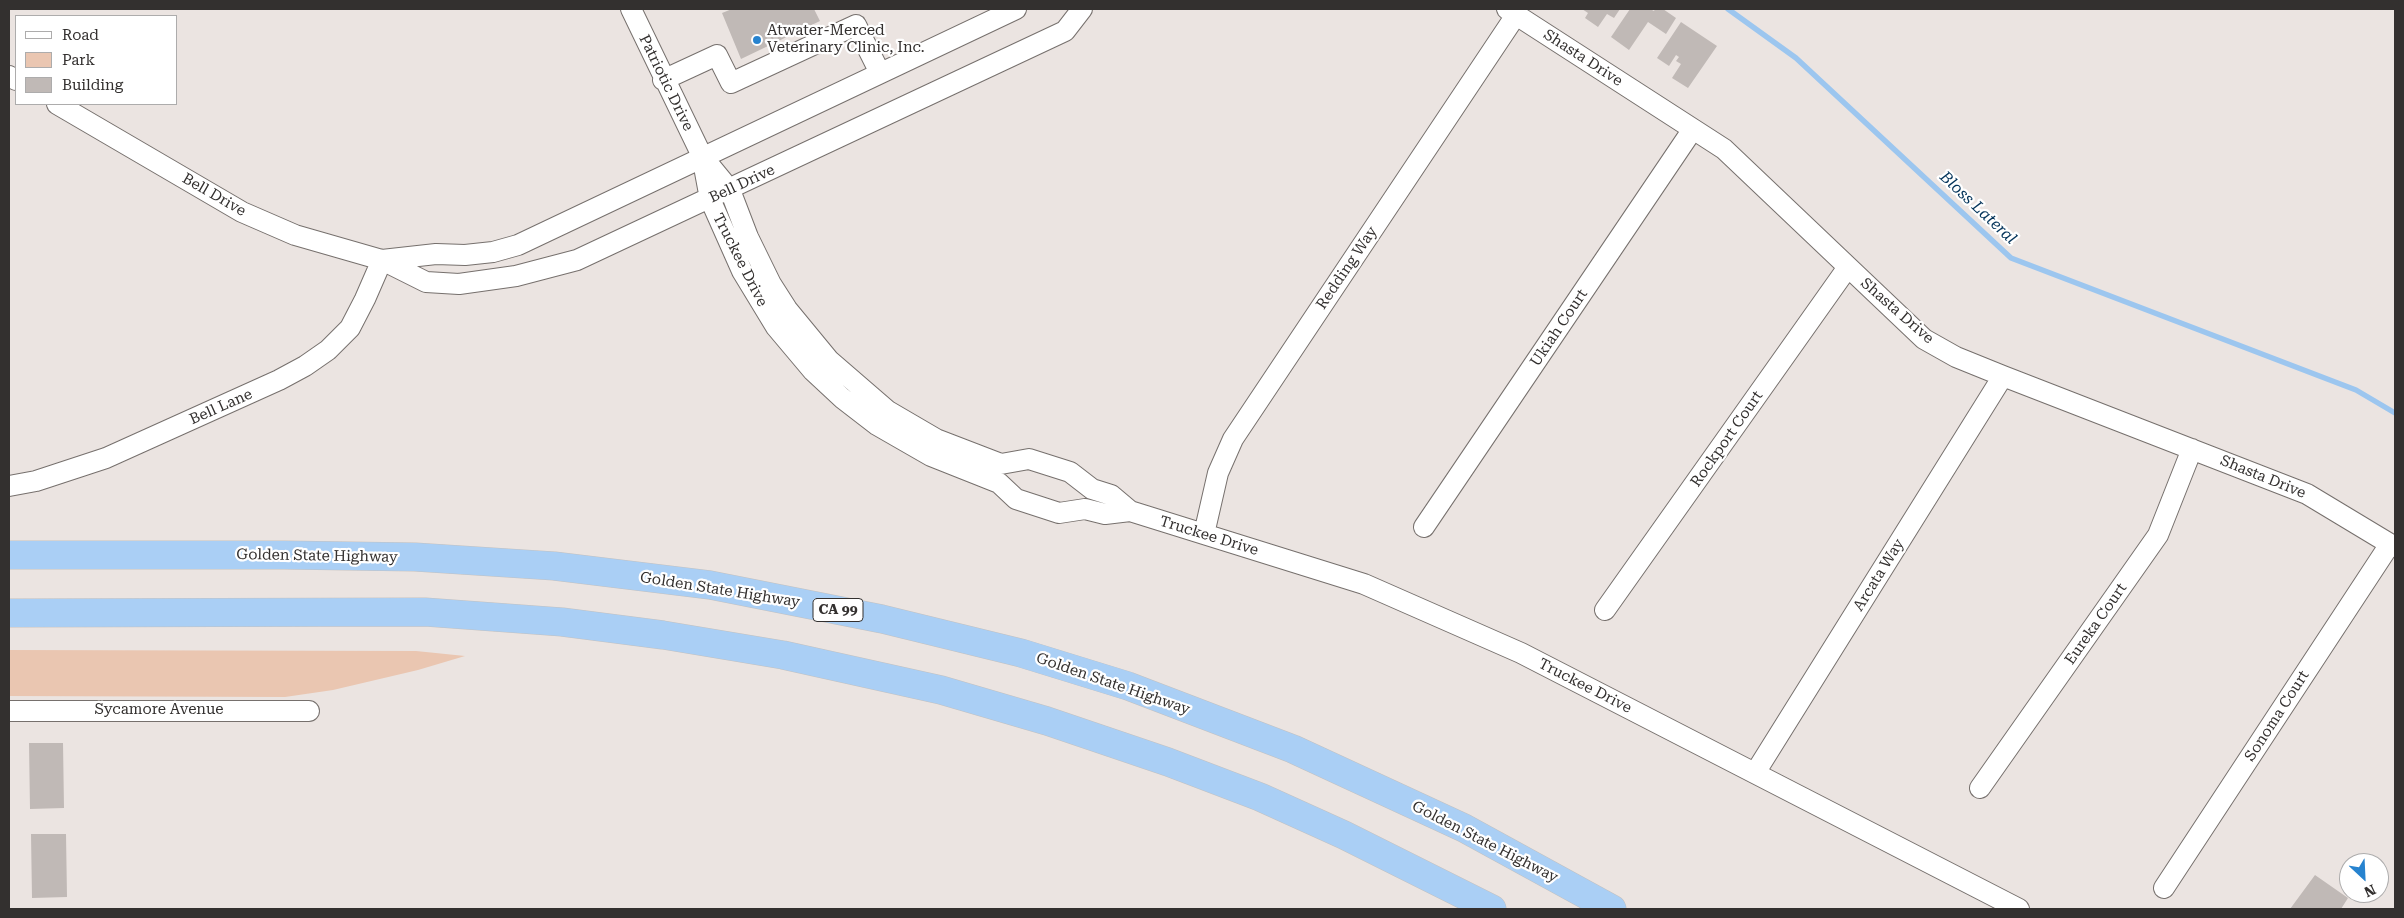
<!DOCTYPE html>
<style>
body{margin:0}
#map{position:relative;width:2404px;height:918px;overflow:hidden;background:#ebe4e1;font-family:"Roboto Serif",serif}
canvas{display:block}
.frame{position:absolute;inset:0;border:10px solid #33302f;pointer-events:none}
.legend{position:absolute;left:15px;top:15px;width:162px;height:90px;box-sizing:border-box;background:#fff;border:1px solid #adacac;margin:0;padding:6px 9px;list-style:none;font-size:15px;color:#33302f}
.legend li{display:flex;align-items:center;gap:10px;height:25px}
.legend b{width:25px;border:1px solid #adacac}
.north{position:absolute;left:2339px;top:853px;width:50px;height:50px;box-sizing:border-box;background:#fff;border:1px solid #adacac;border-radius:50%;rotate:155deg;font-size:14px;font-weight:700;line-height:20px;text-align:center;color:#33302f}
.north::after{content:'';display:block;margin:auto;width:18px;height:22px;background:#2783cf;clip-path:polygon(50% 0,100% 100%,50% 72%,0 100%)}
</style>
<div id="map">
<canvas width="2404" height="918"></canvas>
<div class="frame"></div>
<ul class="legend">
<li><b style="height:6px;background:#fff"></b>Road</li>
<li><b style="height:14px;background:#eac6b1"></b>Park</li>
<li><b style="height:14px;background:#c0b9b6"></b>Building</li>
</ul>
<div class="north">N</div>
</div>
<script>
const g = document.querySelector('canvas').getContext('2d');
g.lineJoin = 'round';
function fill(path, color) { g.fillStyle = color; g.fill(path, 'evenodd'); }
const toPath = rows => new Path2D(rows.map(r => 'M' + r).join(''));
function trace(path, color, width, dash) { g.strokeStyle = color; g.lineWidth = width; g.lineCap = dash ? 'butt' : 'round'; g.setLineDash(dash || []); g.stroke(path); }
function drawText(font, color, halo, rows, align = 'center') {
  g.font = font + ' "Roboto Serif",serif'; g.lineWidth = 4.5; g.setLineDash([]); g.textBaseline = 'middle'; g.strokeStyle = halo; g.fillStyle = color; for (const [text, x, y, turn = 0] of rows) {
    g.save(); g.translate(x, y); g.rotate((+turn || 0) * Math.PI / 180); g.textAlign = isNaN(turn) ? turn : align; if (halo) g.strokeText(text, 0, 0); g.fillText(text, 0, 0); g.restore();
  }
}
fill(toPath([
 [9,650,416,651,465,656,418,670,333,690,285,697,9,696]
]), '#eac6b1');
trace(toPath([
 [1728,9,1796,58,2011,258,2356,390,2395,413]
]), '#9cc6ef', 5.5);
fill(toPath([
 [732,9,814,9,820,21,741,59,722,13],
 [1582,9,1620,9,1614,18,1607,14,1598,27,1585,18,1588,13],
 [1630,9,1650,9,1654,11,1655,9,1663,9,1676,18,1666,34,1648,22,1629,50,1611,37],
 [1681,22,1717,46,1688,88,1672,78,1681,64,1676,61,1679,57,1676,55,1669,66,1657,58],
 [29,743,63,743,64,808,30,809],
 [31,834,66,834,67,897,32,898],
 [2315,875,2348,898,2341,909,2290,909]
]), '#c0b9b6');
const minor = toPath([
 [631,9,702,156,730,190,748,237,771,284,787,309,829,360,888,411,936,439,1001,464,1029,459,1070,472,1092,489,1111,495,1130,511],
 [1507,9,1724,149,1924,339,1956,357,2003,376,2307,494,2395,547],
 [9,76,16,80],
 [663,80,717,55,731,83,856,25,880,73],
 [57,104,242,212,295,235,382,260,426,282,459,284,516,276,577,260,1065,31,1082,9],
 [702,156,710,199,742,271,776,327,813,371,842,398,877,425,931,456,999,483,1016,499,1059,513,1085,509,1105,514,1130,511,1364,584,1521,653,2019,909],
 [382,260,436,254,465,255,493,252,518,245,1016,9],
 [9,486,36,481,106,458,279,380,305,366,328,350,350,328,365,299,382,260],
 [1424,527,1693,129],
 [1204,534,1218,473,1233,439,1516,15],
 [1605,610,1848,267],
 [9,711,309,711],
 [1755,773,2003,376],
 [1980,788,2158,535,2192,449],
 [2164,888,2390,544]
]);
const highway = toPath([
 [9,555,284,555,415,557,554,566,710,585,882,619,1021,653,1128,686,1293,749,1464,828,1612,909],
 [9,613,425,612,562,622,663,635,783,655,941,690,1047,721,1168,762,1260,797,1344,835,1492,909]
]);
trace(minor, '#76706d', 22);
trace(highway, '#c2c1c1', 29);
trace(minor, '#fff', 20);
trace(highway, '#aacff5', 28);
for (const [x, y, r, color] of [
 [757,40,5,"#2783cf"]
]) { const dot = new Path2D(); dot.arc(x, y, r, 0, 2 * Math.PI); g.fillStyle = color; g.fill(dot); trace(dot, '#fff', 2); }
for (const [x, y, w] of [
 [838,610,50]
]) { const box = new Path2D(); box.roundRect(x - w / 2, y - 11.5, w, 23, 4); g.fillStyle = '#fff'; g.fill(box); trace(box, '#33302f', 1); }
drawText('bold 14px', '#33302f', null, [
 ["CA 99",838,610]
]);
drawText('15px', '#33302f', '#fff', [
 ["Atwater-Merced",767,31],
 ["Veterinary Clinic, Inc.",767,48]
], 'left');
drawText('15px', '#33302f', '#fff', [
 ["Shasta Drive",1583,58,33],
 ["Patriotic Drive",666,83,64],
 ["Bell Drive",742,184,-25],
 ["Bell Drive",214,195,30],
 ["Truckee Drive",740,260,63],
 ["Redding Way",1347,268,-56],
 ["Shasta Drive",1897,311,41],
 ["Ukiah Court",1559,328,-56],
 ["Bell Lane",221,407,-24],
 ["Rockport Court",1727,439,-55],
 ["Shasta Drive",2263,477,22],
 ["Truckee Drive",1209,536,17],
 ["Golden State Highway",317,556,1],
 ["Arcata Way",1879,575,-58],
 ["Golden State Highway",720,590,9],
 ["Eureka Court",2096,624,-55],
 ["Golden State Highway",1113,684,19],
 ["Truckee Drive",1585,686,27],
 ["Sycamore Avenue",159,710],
 ["Sonoma Court",2277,716,-57],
 ["Golden State Highway",1485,842,27]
]);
drawText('italic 16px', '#04345a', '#fff', [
 ["Bloss Lateral",1978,208,43]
]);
</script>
